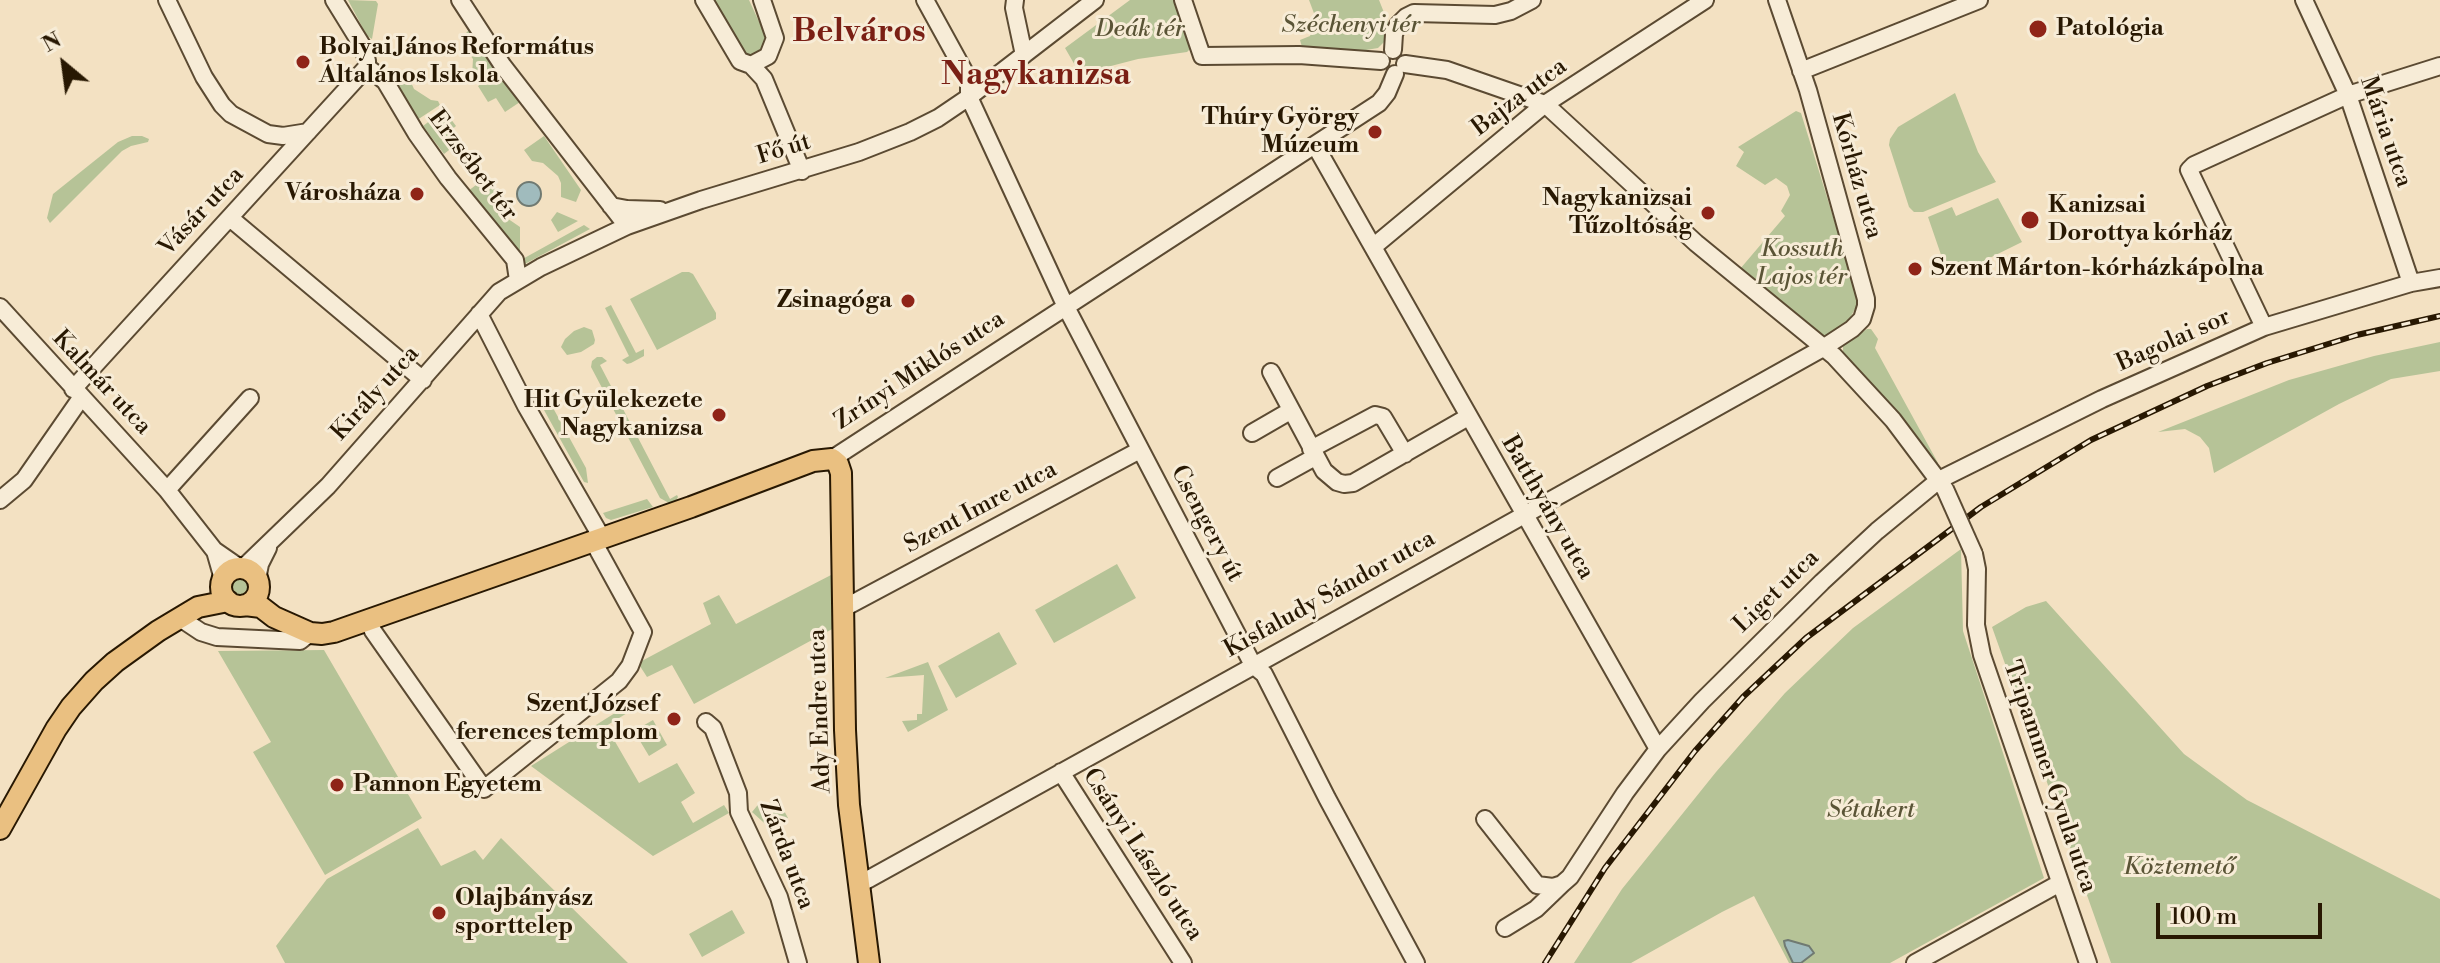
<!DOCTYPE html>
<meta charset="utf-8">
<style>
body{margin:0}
#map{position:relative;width:2440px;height:963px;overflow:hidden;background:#f3e1c2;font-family:"Libre Bodoni",serif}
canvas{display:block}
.north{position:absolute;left:24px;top:24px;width:80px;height:80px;-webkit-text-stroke:6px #f7ecd7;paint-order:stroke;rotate:331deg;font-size:22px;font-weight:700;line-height:32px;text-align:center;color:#281802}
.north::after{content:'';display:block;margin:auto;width:28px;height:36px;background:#281802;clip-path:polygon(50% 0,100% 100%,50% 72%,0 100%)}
.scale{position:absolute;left:2156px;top:903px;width:166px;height:36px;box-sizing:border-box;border:4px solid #281802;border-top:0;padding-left:10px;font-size:24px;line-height:28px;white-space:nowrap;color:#281802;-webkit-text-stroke:6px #f7ecd7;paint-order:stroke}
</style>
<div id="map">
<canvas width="2440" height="963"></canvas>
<div class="north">N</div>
<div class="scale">100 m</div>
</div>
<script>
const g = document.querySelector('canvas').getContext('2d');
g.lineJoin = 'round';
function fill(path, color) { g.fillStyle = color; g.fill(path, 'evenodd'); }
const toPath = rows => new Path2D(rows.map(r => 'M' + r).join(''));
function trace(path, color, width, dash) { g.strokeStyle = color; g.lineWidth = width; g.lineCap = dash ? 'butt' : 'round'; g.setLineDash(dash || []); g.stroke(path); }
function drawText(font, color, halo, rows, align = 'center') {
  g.font = font + ' "Libre Bodoni",serif'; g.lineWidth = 6; g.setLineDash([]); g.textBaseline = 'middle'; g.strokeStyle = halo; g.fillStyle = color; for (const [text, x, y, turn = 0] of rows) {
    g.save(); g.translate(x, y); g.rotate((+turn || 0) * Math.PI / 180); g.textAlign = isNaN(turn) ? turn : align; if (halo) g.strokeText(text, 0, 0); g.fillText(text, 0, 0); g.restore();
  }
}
fill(toPath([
 [348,0,376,1,378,4,372,39,367,36],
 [711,0,749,0,766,37,765,46,761,51,752,56,741,51],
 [1130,0,1177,0,1193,46,1187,52,1138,59,1080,74,1065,48],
 [1309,0,1379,0,1389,25,1386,40,1378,48,1360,51,1302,47,1300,40,1310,36,1314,27,1315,16],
 [469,30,495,67,474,80,472,76,473,59,461,43,468,37,466,33],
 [406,71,414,89,431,100,438,101,440,105,417,120,394,76],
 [498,72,520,102,505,112,496,98,488,102,478,86],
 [1955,93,1978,152,1996,182,1923,212,1914,212,1909,207,1889,145,1890,139,1898,127],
 [444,110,456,126,449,132,458,143,444,154,423,126],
 [1796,111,1801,113,1856,291,1856,307,1849,320,1837,332,1824,338,1740,269,1785,216,1781,211,1790,195,1787,186,1776,178,1765,185,1736,166,1744,152,1738,147],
 [132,136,142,136,149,139,148,142,131,146,122,151,50,223,47,218,53,194,118,142],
 [544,136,581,190,576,202,561,197,561,183,558,176,543,163,532,161,524,150],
 [488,176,495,186,495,199,501,214,520,227,520,251,516,254,468,191],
 [1998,198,2022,242,1949,278,1928,217,1952,207,1956,216],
 [557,212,578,221,558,232,551,220],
 [584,225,590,229,523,265,519,261],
 [682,272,689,272,693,274,716,313,716,319,657,350,630,299],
 [611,305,636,353,644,349,644,356,631,363,627,364,622,360,629,356,605,308],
 [584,327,592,330,595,340,594,344,581,352,567,355,561,347,565,339,574,331],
 [1867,329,1871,329,1878,339,1875,348,1938,463,1935,463,1843,354,1843,345],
 [2440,342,2440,371,2391,379,2339,404,2214,473,2209,448,2200,437,2185,429,2158,432,2289,380,2374,356],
 [597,357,602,357,607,361,600,365,670,499,677,495,678,497,675,503,669,503,660,498,591,367,592,361],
 [552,406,586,468,588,483,584,482,544,410],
 [647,499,653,507,611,520,606,518,603,513],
 [1961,549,1963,631,2044,878,1890,963,1789,963,1754,896,1722,912,1631,963,1574,963,1622,889,1716,772,1785,693,1853,628],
 [1117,564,1136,598,1054,643,1035,610],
 [833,574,836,627,694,704,672,665,647,677,638,663,711,624,703,603,719,595,736,624],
 '229 586a12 12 0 1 1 24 0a12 12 0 1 1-24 0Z',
 [2046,601,2184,754,2247,800,2440,899,2440,963,2111,963,1992,627,2026,607],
 [999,632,1017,664,956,698,938,666],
 [324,650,422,818,325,875,253,752,271,742,218,651],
 [928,662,948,710,908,732,902,721,917,720,917,714,922,714,924,675,885,678],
 [634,701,637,707,606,726,639,783,677,763,695,793,681,802,693,823,724,805,729,813,653,856,531,766],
 [653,720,667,745,649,756,634,731],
 [776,796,788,818,772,830,752,812,761,801,768,804],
 [418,828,441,866,475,850,483,860,501,838,628,963,285,963,276,946,327,879],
 [732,910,745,933,702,957,689,934]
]), '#b6c397');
const water = toPath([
 '517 194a12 12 0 1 1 24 0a12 12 0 1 1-24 0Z',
 [1788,940,1809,946,1814,953,1801,963,1793,963,1785,946,1784,941,1788,940]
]);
fill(water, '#a0bbbd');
trace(water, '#707a72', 2);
const minor = toPath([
 [167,0,204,77,222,105,231,114,268,134,283,136,308,132],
 [334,0,363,47,367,61,367,67,385,81,416,133,448,178,515,260,518,280],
 [460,0,503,66,627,226],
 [704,0,740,61,751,65,764,79,802,171],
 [925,0,969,80,969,97,1066,307,1253,665,1264,674,1327,798,1416,963],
 [1015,0,1014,8,1024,55],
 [1183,0,1202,56,1299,55,1381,61],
 [2304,0,2348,95,2411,283],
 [1393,50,1394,34,1398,25,1406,17,1414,13,1495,15,1511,11,1532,0],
 [1405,64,1447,70,1545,104,1696,243,1834,356,1893,420,1944,488],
 [751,65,768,56,775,38,762,0],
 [1801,71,1979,0],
 [1315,145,1658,749],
 [611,206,627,209,660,210],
 [230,218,423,380],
 [1373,247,1545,104,1705,0],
 [0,307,167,490,214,550,240,568],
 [479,314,526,406,602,538],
 [2264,327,2189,170,2194,165,2348,95,2440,66],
 [1271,372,1324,471,1337,482,1344,484,1353,483,1468,417],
 [73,389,367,67],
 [1252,433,1290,411],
 [1311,449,1375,415,1383,417,1405,454],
 [832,459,1379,103,1387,93,1395,74],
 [1277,478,1315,457],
 [167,490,250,398],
 [0,500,24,480,81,398],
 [215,551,223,579],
 [1974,554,1977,569,1976,625,1982,655,2088,963],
 [243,568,328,486,499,292,541,267,627,226,701,200,859,152,910,132,938,118,969,97,1095,0],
 [257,580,260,564,268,548],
 [844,608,1140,450],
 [180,618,201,632,217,637,300,641,310,633],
 [369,621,373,631,484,789,619,681,630,666,643,632,593,541],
 [706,722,713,728,738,793,739,812,779,897,798,963],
 [1061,772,1183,963],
 [1485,819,1537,885,1553,887,1562,884,1570,877,1625,793,1658,749,1702,701,1822,582,1877,531,1939,480,2102,399,2264,327,2411,283,2440,278],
 [858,880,867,880,1313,633,1823,348,1852,329,1862,319,1866,306,1866,299,1808,90,1777,0],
 [1505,928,1536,909,1562,884],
 [1915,963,2060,883]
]);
const major = toPath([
 '221 587a19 19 0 1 1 38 0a19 19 0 1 1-38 0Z',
 [245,605,261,607,274,617,310,633,322,634,334,632,691,507,813,461,832,459,838,464,841,473,845,730,849,805,869,963],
 [0,829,56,729,71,707,94,681,115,662,158,631,198,607,228,601]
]);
trace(minor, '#5b4a32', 20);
trace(major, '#281802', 24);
trace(minor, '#f7ecd7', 16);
trace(major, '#eac081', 20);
const rail = toPath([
 [1545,963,1605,868,1695,751,1743,697,1806,638,1981,507,2091,440,2207,386,2267,363,2357,335,2440,316]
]);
trace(rail, '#281802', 6);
trace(rail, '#f7ecd7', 3, [9]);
const minorBridge = toPath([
 [1945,489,1974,554]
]);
trace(minorBridge, '#5b4a32', 20, []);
trace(minorBridge, '#f7ecd7', 16);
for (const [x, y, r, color] of [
 [2038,29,10,"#8f2418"],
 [303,62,8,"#8f2418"],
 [1375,132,8,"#8f2418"],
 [417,194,8,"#8f2418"],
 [1708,213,8,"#8f2418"],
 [2030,220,10,"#8f2418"],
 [1915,269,8,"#8f2418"],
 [908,301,8,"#8f2418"],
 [719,415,8,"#8f2418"],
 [674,719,8,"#8f2418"],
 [337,785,8,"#8f2418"],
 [439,913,8,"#8f2418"]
]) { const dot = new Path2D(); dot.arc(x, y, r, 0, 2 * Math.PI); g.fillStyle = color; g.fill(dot); trace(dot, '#f7ecd7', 3); }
drawText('italic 24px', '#5a5436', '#f7ecd7', [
 ["Széchenyi tér",1351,26],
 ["Deák tér",1140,30],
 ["Kossuth",1802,250],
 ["Lajos tér",1802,278],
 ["Sétakert",1871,811],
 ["Köztemető",2179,868]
]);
drawText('bold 24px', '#281802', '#f7ecd7', [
 ["Patológia",2056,29],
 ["Bolyai János Református",319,48],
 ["Általános Iskola",319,76],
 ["Thúry György",1359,118,"right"],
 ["Múzeum",1359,146,"right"],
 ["Városháza",401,194,"right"],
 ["Nagykanizsai",1692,199,"right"],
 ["Tűzoltóság",1692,227,"right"],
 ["Kanizsai",2048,206],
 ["Dorottya kórház",2048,234],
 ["Szent Márton-kórházkápolna",1931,269],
 ["Zsinagóga",892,301,"right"],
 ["Hit Gyülekezete",703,401,"right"],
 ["Nagykanizsa",703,429,"right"],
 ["Szent József",658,705,"right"],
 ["ferences templom",658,733,"right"],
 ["Pannon Egyetem",353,785],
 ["Olajbányász",455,899],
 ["sporttelep",455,927]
], 'left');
drawText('24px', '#281802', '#f7ecd7', [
 ["Bajza utca",1520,98,-37],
 ["Mária utca",2385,132,71],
 ["Fő út",784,150,-17],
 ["Erzsébet tér",472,166,53],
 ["Kórház utca",1856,176,74],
 ["Vásár utca",202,212,-47],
 ["Bagolai sor",2174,341,-24],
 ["Zrínyi Miklós utca",920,371,-33],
 ["Kalmár utca",101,383,47],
 ["Király utca",376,394,-48],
 ["Szent Imre utca",981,508,-28],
 ["Batthyány utca",1547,508,60],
 ["Csengery út",1206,524,62],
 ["Liget utca",1777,592,-44],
 ["Kisfaludy Sándor utca",1330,595,-29],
 ["Ady Endre utca",821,711,-92],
 ["Tripammer Gyula utca",2049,777,71],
 ["Zárda utca",786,855,69],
 ["Csányi László utca",1142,855,57]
]);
drawText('bold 32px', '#7a1f14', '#f7ecd7', [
 ["Belváros",859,33],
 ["Nagykanizsa",1036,76]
]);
</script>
